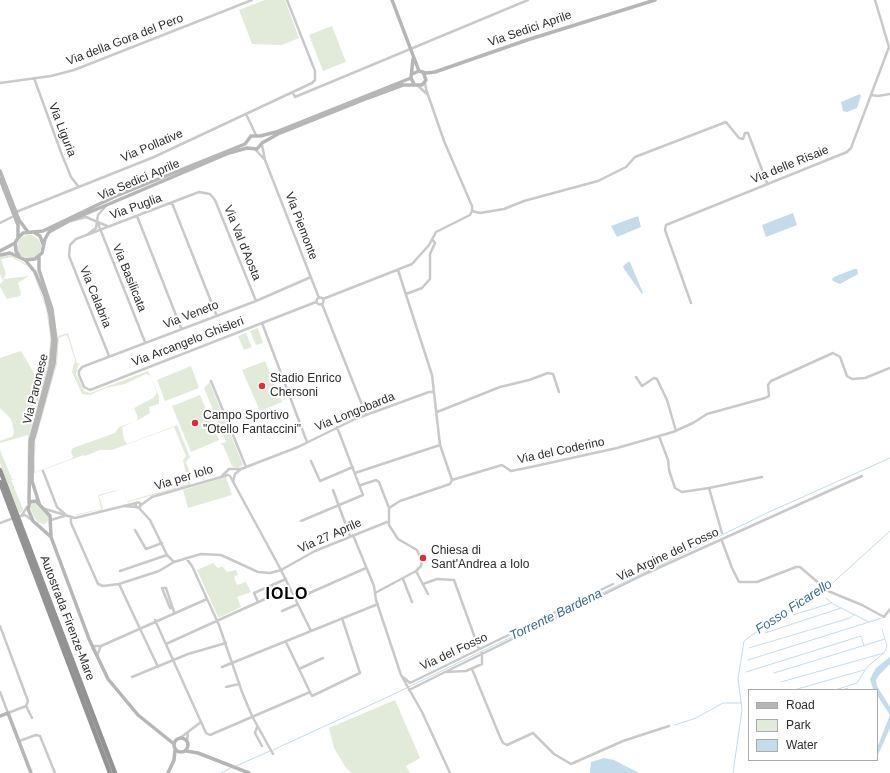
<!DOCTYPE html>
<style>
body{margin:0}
#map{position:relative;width:890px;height:773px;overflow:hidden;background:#fff;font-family:Helvetica,sans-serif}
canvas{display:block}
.legend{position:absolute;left:748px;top:689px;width:130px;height:72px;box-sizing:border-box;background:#fff;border:1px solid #ababab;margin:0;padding:5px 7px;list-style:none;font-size:12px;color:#2c2c2c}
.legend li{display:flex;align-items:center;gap:8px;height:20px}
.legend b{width:20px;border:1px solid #ababab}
</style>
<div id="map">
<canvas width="890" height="773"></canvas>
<ul class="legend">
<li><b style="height:5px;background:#b6b6b6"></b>Road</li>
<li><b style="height:11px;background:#e2ead9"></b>Park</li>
<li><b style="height:11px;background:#c4dbeb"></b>Water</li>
</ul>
</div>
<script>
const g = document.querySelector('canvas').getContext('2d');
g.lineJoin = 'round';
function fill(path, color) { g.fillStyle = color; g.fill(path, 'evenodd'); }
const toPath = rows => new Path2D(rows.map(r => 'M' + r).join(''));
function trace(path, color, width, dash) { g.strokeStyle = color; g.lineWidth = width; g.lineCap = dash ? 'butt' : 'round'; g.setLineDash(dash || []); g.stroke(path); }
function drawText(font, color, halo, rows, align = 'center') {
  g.font = font + ' Helvetica,sans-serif'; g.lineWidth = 4; g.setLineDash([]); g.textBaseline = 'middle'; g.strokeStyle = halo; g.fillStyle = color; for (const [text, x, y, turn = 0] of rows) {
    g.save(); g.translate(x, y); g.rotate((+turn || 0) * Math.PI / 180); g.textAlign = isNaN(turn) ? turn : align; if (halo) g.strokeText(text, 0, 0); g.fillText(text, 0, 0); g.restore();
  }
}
fill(toPath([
 [265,0,285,0,299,38,282,45,252,44,239,10],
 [332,26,346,62,323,71,309,35],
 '17 247a12 12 0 1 1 24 0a12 12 0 1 1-24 0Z',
 [10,255,24,263,28,266,34,274,45,303,49,318,51,330,51,343,50,357,48,368,29,437,27,477,28,435,0,443,0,441,13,436,14,431,11,419,0,408,0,358,21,351,39,382,42,383,49,357,50,336,46,308,33,273,29,267,11,257,1,259,6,274,3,279,29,276,18,283,21,293,20,296,7,299,0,287,0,284,3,281,0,274,0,256],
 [258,328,263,343,256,345,250,331],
 [68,333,77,363,80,364,78,366,76,374,84,391,90,393,148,371,159,396,159,404,149,407,150,413,140,419,122,427,124,439,127,444,177,425,190,457,186,462,192,478,190,485,128,502,122,489,99,496,103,509,82,514,78,515,73,515,101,509,98,495,113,491,122,489,128,501,188,484,183,460,186,456,174,427,112,450,100,450,85,456,84,455,34,473,36,436,56,364,58,336],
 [66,335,68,338,75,360,72,372,82,394,90,395,106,388,125,384,146,374,150,376,157,393,153,398,134,408,138,418,136,421,119,427,115,433,73,448,71,451,73,457,71,459,35,472,35,445,37,435,57,364,59,338],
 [246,333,252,347,244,350,238,336],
 [265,361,282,402,260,411,242,370],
 [191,366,199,388,165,401,157,380],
 [209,381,243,465,237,468,232,466,223,445,220,444,226,442,204,388,209,383],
 [200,395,219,440,191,452,172,406],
 [0,450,12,479,15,480,11,480,23,509,22,512,19,513,0,463],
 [226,477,232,495,188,508,183,490],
 [34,502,48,516,48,521,45,524,38,523,33,515,30,507],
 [213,563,218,568,222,566,227,572,236,570,238,575,234,577,237,585,246,582,251,592,237,597,241,607,220,617,218,617,197,570],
 [395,700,420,758,406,766,410,773,352,773,346,768,334,748,329,728]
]), '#e2ead9');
fill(toPath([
 [860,94,861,96,857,108,847,112,843,111,841,102],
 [793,213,797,225,766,237,762,225],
 [638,216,641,227,617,237,611,226],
 [628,262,630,262,643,293,642,294,624,269,623,266],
 [854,269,857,269,858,274,840,284,833,281,832,279,834,277],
 [890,657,890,664,880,674,876,680,877,686,890,707,890,728,877,757,877,748,890,715,877,695,877,690,873,689,870,679,876,668],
 [604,758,614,760,639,773,590,773,591,762]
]), '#c4dbeb');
trace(toPath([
 [827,588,890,531],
 [826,598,833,604,869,622],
 [793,615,832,603],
 [765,633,841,608],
 [749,648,850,618,855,614],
 [748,660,882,618],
 [746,672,861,636,864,646],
 [774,673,885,639],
 [781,682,884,653],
 [794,690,864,670],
 [835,690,857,683,867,667,884,653,887,646,882,629],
 [842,690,848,688],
 [675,725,696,718,723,703,741,703],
 [273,750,392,695,769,512,890,458],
 [236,766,270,751],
 [221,773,231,768],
 [733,773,742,710,738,679,744,641,777,617,824,590]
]), '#c4dbeb', 1);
trace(toPath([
 [34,78,62,155,71,177,78,186],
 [0,83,51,76,74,70,252,0],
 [417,85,428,95],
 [293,93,295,97,528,0],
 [871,95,878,96,890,94],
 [246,114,256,135],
 [262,145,265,160,319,298],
 [255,149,264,159],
 [172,203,216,314],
 [472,211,480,213,504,209,524,201,598,181,626,167,635,157,726,122,739,138,743,139,745,133,748,133,767,183],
 [16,212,154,157,312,83,315,80,315,71,287,0],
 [137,216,181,328],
 [71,221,86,217,107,226],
 [97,221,145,342],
 [0,223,14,216],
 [88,234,96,228,98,215,105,207],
 [398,270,432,375,440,445,452,480],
 [311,277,256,301,82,367,79,371,79,375,84,387,90,390,316,302],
 [406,294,422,288,430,279,430,254,435,243,432,239],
 '316.5 301a3.5 3.5 0 1 1 7 0a3.5 3.5 0 1 1-7 0Z',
 [323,299,412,264,429,245,436,232,470,215,472,211,472,206,444,141,426,89,425,82],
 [691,303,665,230,666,225,847,152,851,148,889,47,875,0],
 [322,304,366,415],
 [262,323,307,442],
 [109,356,69,256,70,245,76,239,199,192,210,194,215,200,256,301],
 [636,377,642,386,654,378,657,379,667,400,676,431],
 [211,381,246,467],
 [437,412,500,387,529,380,548,373,553,374,559,392],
 [659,436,668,460,669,470,675,488,682,492,709,488,722,533],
 [311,461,320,481,353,467],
 [43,471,57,507,67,516],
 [355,473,440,445],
 [222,476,229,469,240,469],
 [230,476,281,570,311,631],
 [452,480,502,465,511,471,531,467,617,448,673,432,693,423,707,414,765,398,769,396,768,385,771,381,833,353,840,357,847,376,852,379,865,378,890,368],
 [233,482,235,474,241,469,298,447,355,419,429,392,433,392],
 [361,485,376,480,379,482,389,508,389,525,398,539,417,550,422,561,421,566,416,571,375,593],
 [709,488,762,477],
 [333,490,350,536],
 '135.5 505a2.5 2.5 0 1 1 5 0a2.5 2.5 0 1 1-5 0Z',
 [141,505,152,497,228,475],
 [123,506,136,507],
 [138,507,150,520,167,555,174,562],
 [389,508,400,501,450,484,452,480],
 [45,509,75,518,136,503],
 [22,515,27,507],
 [20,516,25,515,32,520],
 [71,517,71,523,98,584,103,586,119,584,159,571,174,562,201,554,221,555,258,572,270,573,281,570,315,551,387,522],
 [51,520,64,516],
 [301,521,363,495,337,427],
 [0,523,11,519],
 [135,530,146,549,162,543],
 [353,535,374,586,376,600,401,675,422,712,450,773],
 [722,541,732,568,739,582,757,582,796,567,800,567,828,591,862,605,884,617,890,609],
 [186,558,192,566,219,625,242,692,252,716,273,754],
 [120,571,167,555],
 [416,571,428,594],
 [403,579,412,602],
 [119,584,158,667],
 [423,584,437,579,454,580,479,649],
 [296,599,366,568],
 [258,602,254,593,286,579],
 [172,608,170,608,162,588,166,588,174,612],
 [282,611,298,604],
 [155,620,201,722,206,733,210,735,310,692,312,696,360,673,342,618],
 [0,626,28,701,26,706],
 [286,642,310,692],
 [166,644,276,594,273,585],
 [93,649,95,646,101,646,207,599],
 [97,656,101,646],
 [222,667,378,604],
 [299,669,323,658],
 [472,669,500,737,503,743,507,745,533,733,554,754,571,764,623,741,669,726],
 [446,672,466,671,482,664,482,653],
 [439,675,647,573,862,476],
 [132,677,188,654,226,643],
 [403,677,410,683,613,584],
 [226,687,239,684],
 [409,690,439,675],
 [0,692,8,713,26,706],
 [26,706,32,718],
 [257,727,255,733,262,746],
 [180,738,201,722],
 [19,741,36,735,40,736,55,773],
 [187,741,188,732]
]), '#c9c9c9', 2.5);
trace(toPath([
 [392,0,419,71],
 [413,59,411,78,414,84],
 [412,74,419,71,426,73,435,72,527,40,655,0],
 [0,171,19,220,28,232],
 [0,179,18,225,18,237],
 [35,233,40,236,43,244],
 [0,251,15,243],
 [0,255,10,253,25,260,35,259,42,253,45,239,49,232,69,221,229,153,247,148,257,149,262,143,278,134,368,98,403,85,422,85,426,80,423,72],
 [19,256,16,251,15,243,18,238,23,233,43,231,116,196,245,144,251,136,260,136,276,132,411,78],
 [26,261,35,272,45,296,50,315,53,340,50,367,30,441,29,503],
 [39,503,32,481,33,441,54,364,56,340,52,309,39,270,39,257],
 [51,537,33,521,28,509,30,502,36,501,50,516,51,537,89,639,108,679,138,715,174,744],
 [0,716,8,713,31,773],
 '174 745a7 7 0 1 1 14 0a7 7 0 1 1-14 0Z',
 [186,751,198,753,249,773],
 [168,773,174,760,175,750]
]), '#b6b6b6', 3.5);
trace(toPath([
 [0,470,115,773],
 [0,482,110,773]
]), '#939393', 4.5);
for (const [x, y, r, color] of [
 [262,386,4,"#e72a35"],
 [195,423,4,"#e72a35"],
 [423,558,4,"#e72a35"]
]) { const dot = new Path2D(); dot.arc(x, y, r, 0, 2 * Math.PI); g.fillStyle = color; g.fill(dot); trace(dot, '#fff', 1.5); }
drawText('12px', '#2c2c2c', '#fff', [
 ["Via Sedici Aprile",530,29,-19],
 ["Via della Gora del Pero",125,40,-21],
 ["Via Liguria",62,130,69],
 ["Via Pollative",152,146,-23],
 ["Via delle Risaie",790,165,-22],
 ["Via Sedici Aprile",139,180,-23],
 ["Via Puglia",136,207,-20],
 ["Via Piemonte",301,226,69],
 ["Via Val d'Aosta",242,243,68],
 ["Via Basilicata",129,278,68],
 ["Via Calabria",95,297,68],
 ["Via Veneto",191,315,-21],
 ["Via Arcangelo Ghisleri",188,342,-21],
 ["Via Paronese",36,389,-76],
 ["Via Longobarda",355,412,-22],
 ["Via del Coderino",561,451,-12],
 ["Via per Iolo",184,478,-17],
 ["Via 27 Aprile",330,536,-24],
 ["Via Argine del Fosso",668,555,-25],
 ["Autostrada Firenze-Mare",67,618,69],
 ["Via del Fosso",454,652,-25]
]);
drawText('12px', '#2c2c2c', '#fff', [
 ["Stadio Enrico",270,379],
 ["Chersoni",270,393],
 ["Campo Sportivo",203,416],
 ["\"Otello Fantaccini\"",203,430],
 ["Chiesa di",431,551],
 ["Sant'Andrea a Iolo",431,565]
], 'left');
drawText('italic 13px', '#3a6c8e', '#fff', [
 ["Fosso Ficarello",794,607,-33],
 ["Torrente Bardena",556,615,-26]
]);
g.letterSpacing = '1px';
drawText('bold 16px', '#000', '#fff', [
 ["IOLO",287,595]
]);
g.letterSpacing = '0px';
</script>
